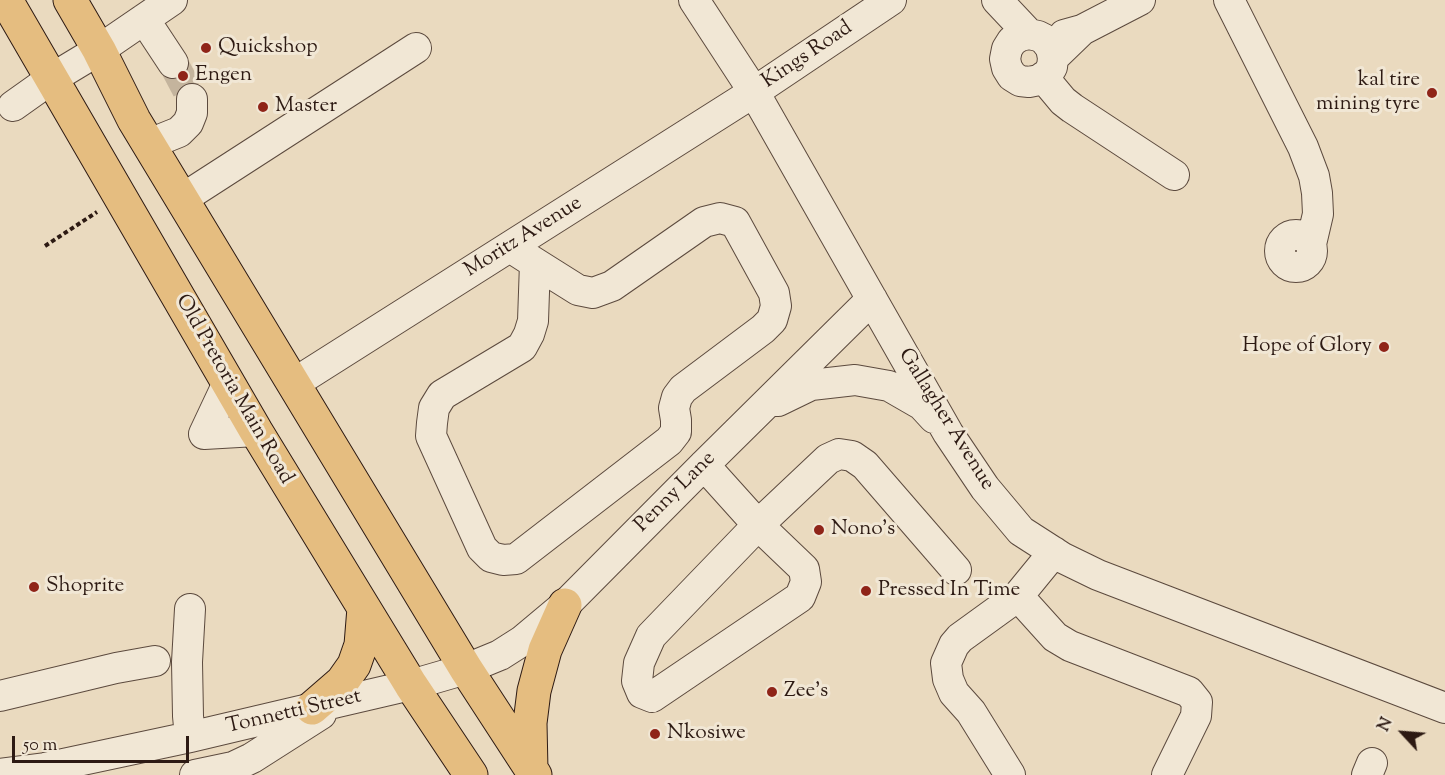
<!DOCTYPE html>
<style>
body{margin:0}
#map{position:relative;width:1445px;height:775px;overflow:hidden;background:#eadabf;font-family:"Sorts Mill Goudy",serif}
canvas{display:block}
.north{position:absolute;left:1373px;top:703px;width:60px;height:60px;-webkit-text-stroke:4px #f1e7d5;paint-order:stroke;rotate:296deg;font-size:16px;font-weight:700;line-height:24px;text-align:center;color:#2d1a13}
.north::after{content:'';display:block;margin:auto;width:21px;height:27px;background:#2d1a13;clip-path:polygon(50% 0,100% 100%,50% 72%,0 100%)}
.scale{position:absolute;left:12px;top:736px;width:177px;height:27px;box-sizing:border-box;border:3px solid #2d1a13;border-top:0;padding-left:8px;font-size:18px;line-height:21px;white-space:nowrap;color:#2d1a13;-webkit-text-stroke:4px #f1e7d5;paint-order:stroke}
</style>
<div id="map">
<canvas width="1445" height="775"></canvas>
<div class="north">N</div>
<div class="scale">50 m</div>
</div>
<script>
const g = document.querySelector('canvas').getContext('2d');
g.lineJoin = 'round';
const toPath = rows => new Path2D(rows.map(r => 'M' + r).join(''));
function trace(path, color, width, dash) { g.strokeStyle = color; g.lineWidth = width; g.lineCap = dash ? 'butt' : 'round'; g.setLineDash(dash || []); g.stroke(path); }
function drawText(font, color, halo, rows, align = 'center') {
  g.font = font + ' "Sorts Mill Goudy",serif'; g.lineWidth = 6; g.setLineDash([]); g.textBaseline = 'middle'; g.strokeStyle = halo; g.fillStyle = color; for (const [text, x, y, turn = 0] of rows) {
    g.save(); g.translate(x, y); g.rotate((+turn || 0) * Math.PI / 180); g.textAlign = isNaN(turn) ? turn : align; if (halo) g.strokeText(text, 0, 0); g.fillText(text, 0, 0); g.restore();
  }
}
trace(toPath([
 [173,63,192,99]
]), '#c4b49d', 30, [30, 15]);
const minor = toPath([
 [694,0,754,92,948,433,985,488,1021,531,1063,558,1098,575,1445,708],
 [997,0,1029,34],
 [1229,0,1303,147,1314,176,1317,193,1318,214,1311,244],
 [144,19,173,63],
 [1064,35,1082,30,1140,0],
 [1053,58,1051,48,1044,39,1038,36,1029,34,1020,36,1012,41,1007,49,1005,59,1007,68,1012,76,1020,81,1029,82,1039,80,1047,75,1052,67,1053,58,1082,30],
 [1043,77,1063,101,1072,108,1174,175],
 [13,106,51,79,99,50,172,0],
 [149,144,179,132,188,123,192,113,192,99],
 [182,199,416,48],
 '1280 251a16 16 0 1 1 32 0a16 16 0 1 1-32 0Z',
 [510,247,535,263,578,290,593,293,612,286,704,222,720,218,735,222,774,293,776,306,772,320,763,329,683,389,677,397,674,408,676,420,676,432,669,441,516,559,503,560,491,557,482,548,431,436,432,423,434,408,442,395,522,347,529,334,533,321,535,263],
 [228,383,204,434,256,431],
 [293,384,754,92,891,0],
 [778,401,811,385,855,380,889,386,922,405,934,418],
 [704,465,758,525,804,569,806,582,800,597,652,697,642,693,637,681,639,663,651,636,758,525,828,459,839,454,852,456,865,465,956,570],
 [1018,596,1055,637,1070,646,1189,692,1197,702,1196,716,1167,775],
 [190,609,187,662,188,716,190,737],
 [0,696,116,668,155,661],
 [0,774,45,768,190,737,338,702,411,685,466,669,500,655,522,641,565,605,704,465,872,299],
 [195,775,233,767,252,758,321,714],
 [1010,775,971,712,954,693,948,679,946,663,954,645,960,638,1018,596,1054,552],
 [1367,775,1372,763]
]);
const major = toPath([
 [6,0,256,431,411,685,471,775],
 [70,0,99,50,134,120,466,669,535,775],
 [312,708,342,682,354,665,361,645,364,608],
 [531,770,530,723,534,691,545,650,565,605]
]);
trace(minor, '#5c4a3e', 32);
trace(major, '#2d1a13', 35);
trace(toPath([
 [45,246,97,212]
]), '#2d1a13', 4, [4.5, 3]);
trace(minor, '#f1e7d5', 30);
trace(major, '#e5bd80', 33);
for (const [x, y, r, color] of [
 [206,48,6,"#8f2418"],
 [183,76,6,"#8f2418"],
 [1432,93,6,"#8f2418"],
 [263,107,6,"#8f2418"],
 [1384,347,6,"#8f2418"],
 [819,530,6,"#8f2418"],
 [34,587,6,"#8f2418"],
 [866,591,6,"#8f2418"],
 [772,692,6,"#8f2418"],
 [655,734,6,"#8f2418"]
]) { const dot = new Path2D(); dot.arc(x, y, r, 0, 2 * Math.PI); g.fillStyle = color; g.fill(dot); trace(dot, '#f1e7d5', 2); }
drawText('21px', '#2d1a13', '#f1e7d5', [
 ["Quickshop",218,48],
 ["Engen",195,76],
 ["kal tire",1420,81,"right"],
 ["mining tyre",1420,105,"right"],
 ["Master",275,107],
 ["Hope of Glory",1372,347,"right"],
 ["Nono's",831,530],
 ["Shoprite",46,587],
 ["Pressed In Time",878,591],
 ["Zee's",784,692],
 ["Nkosiwe",667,734]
], 'left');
drawText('21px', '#2d1a13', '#f1e7d5', [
 ["Kings Road",808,56,-34],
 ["Moritz Avenue",524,238,-32],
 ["Old Pretoria Main Road",233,390,60],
 ["Gallagher Avenue",945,420,58],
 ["Penny Lane",676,493,-45],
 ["Tonnetti Street",294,713,-13]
]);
</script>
